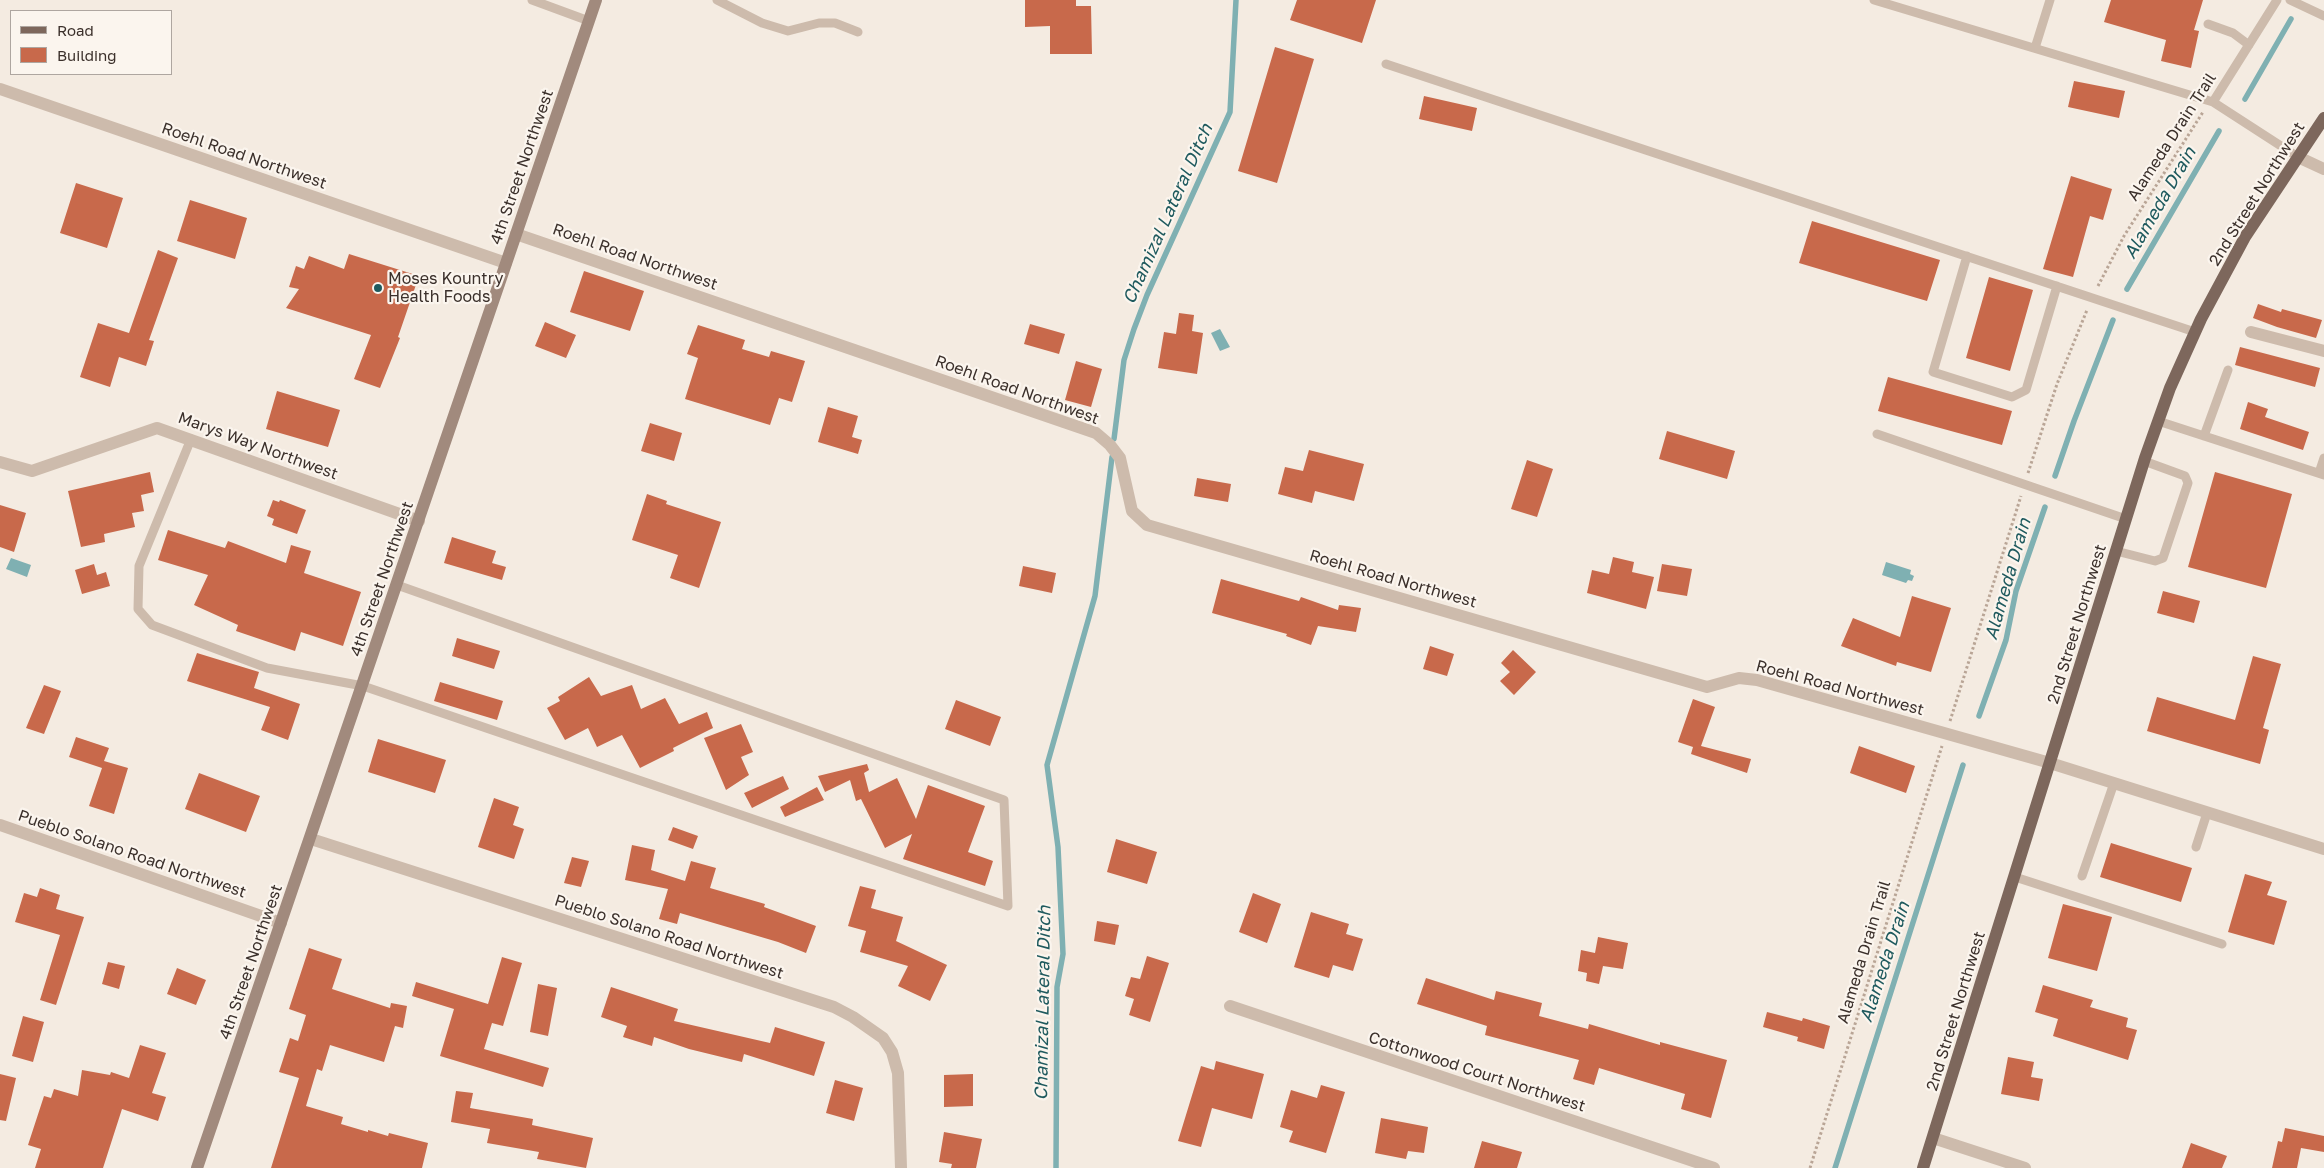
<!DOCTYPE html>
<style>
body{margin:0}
#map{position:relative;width:2324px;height:1168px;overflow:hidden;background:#f4ebe1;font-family:"Golos Text",sans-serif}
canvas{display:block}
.legend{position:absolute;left:10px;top:10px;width:162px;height:65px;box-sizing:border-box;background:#fbf5ee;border:1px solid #aea6a0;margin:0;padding:6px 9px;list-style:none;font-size:15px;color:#3b302b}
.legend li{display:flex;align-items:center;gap:10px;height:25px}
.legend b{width:25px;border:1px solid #aea6a0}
</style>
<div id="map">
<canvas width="2324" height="1168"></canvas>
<ul class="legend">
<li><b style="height:6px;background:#7d675c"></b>Road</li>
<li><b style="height:14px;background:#c8694b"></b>Building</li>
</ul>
</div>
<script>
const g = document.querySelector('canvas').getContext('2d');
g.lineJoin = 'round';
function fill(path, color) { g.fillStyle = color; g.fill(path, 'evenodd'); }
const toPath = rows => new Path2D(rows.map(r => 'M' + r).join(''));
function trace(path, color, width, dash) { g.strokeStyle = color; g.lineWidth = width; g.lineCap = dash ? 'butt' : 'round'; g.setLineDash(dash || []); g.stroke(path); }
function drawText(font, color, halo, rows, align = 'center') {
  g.font = font + ' "Golos Text",sans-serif'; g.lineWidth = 4.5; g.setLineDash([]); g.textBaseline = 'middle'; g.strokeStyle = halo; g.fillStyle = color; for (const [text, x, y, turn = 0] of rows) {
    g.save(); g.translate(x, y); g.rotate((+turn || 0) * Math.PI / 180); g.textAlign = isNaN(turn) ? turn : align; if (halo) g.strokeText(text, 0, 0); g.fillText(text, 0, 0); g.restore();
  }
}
fill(toPath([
 [1220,329,1230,347,1220,351,1211,333],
 [11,558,31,565,27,577,6,569],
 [1886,562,1911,570,1910,574,1914,576,1912,581,1908,580,1906,583,1882,575]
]), '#7fb0b2');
trace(toPath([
 [2245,99,2291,19],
 [2127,289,2219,131],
 [1114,439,1124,360,1134,329,1147,295,1230,112,1236,0],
 [2055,476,2074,421,2113,320],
 [1979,716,2006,640,2016,591,2045,507],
 [1056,1168,1057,987,1063,954,1058,847,1047,765,1095,596,1112,457],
 [1835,1168,1963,765]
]), '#7fb0b2', 5.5);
fill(toPath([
 [1025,0,1076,0,1076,6,1091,6,1092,54,1050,54,1050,26,1025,27],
 [1297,0,1376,0,1362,43,1290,20],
 [2111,0,2203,0,2194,30,2199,31,2191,68,2161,61,2166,40,2104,22],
 [1275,47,1314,59,1277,183,1238,171],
 [2074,81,2125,91,2119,118,2068,107],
 [1424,96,1477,108,1472,131,1419,119],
 [2071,176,2112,189,2103,220,2090,216,2073,277,2043,269],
 [76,183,123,198,107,248,60,233],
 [190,200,247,218,235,259,177,241],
 [1812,221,1940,260,1927,301,1799,263],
 [158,250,178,258,149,340,154,341,146,366,119,357,110,387,80,377,98,323,129,333],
 [349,254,419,276,398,337,400,338,380,388,354,379,371,335,286,308,299,289,289,287,296,266,304,269,309,256,344,269],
 [584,271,644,291,630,331,570,312],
 [1989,277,2033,290,2010,371,1966,358],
 [2258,304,2281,312,2282,309,2322,320,2316,338,2277,327,2253,318],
 [1179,313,1194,315,1192,331,1203,333,1197,374,1158,368,1164,332,1176,334],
 [545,322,576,335,566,358,535,346],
 [1030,324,1065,334,1059,354,1024,344],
 [698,325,745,340,742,349,769,357,771,351,805,361,792,402,779,398,770,425,685,399,698,358,687,354],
 [2240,347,2320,368,2315,387,2235,365],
 [1076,361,1102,369,1091,407,1065,400],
 [1888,377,2012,411,2002,445,1878,411],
 [277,391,340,410,328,447,266,429],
 [2248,402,2268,409,2265,417,2309,432,2303,450,2240,429],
 [828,407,858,416,852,437,862,440,858,454,818,442],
 [650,423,682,433,674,461,641,451],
 [1667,431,1735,451,1727,479,1659,459],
 [1309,450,1364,464,1354,501,1315,491,1312,503,1278,494,1285,467,1303,471],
 [1527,460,1553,469,1537,517,1511,509],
 [150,472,154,492,141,495,144,511,132,513,135,527,104,534,105,542,81,547,68,491],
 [2215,472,2292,494,2266,588,2188,567],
 [1197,478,1231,484,1228,502,1194,496],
 [647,494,667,501,666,504,721,522,699,588,670,578,678,555,632,540],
 [273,500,279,502,280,500,306,510,297,534,272,525,274,519,267,516],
 [0,505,26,513,14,552,0,547],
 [168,530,225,548,228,541,286,563,291,545,311,551,304,573,361,592,343,646,301,632,295,651,236,631,238,625,194,605,208,575,158,560],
 [452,537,496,551,492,563,506,567,502,580,444,563],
 [1613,557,1634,562,1632,572,1654,577,1646,609,1587,593,1592,570,1609,574],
 [94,564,97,575,106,572,110,586,82,594,75,570],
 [1662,564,1692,569,1687,596,1657,591],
 [1023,566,1056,573,1052,593,1019,586],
 [1221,579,1299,601,1301,597,1338,610,1339,605,1361,608,1356,632,1318,626,1311,645,1286,636,1287,634,1212,613],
 [2163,591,2200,601,2194,623,2157,613],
 [1912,596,1951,608,1931,672,1897,662,1896,666,1841,646,1853,618,1900,637],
 [457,638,500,651,494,669,452,656],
 [1430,646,1454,654,1447,676,1423,669],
 [1513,650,1536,672,1514,695,1500,681,1510,672,1501,663],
 [197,653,259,672,254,688,300,704,288,740,261,730,270,707,187,681],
 [2253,656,2281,664,2263,728,2269,730,2260,764,2147,731,2157,697,2235,720],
 [589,677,601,696,632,685,641,709,665,698,679,724,707,712,713,728,673,748,674,751,640,768,622,735,597,747,588,728,565,740,547,708,560,701,558,697],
 [440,682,503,701,497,720,434,701],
 [44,685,61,691,44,734,26,728],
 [1693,699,1715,707,1701,746,1751,759,1747,773,1691,754,1693,747,1678,742],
 [956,700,1001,717,990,746,945,729],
 [741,724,753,752,741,757,749,775,726,790,704,738],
 [76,737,109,748,104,761,128,768,114,814,89,806,102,768,69,757],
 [378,739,446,760,435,793,368,772],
 [1859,746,1915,766,1906,793,1850,773],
 [867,764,869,770,864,773,869,792,897,778,916,819,928,785,985,806,968,852,993,861,985,886,903,859,912,834,885,848,861,799,856,801,850,780,825,792,818,776],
 [199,773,260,796,246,832,185,809],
 [783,776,789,789,752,808,744,793],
 [817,787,824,800,785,817,780,807],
 [494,798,519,807,513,825,524,829,514,859,478,847],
 [673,827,698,836,693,849,668,840],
 [1116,839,1157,852,1147,884,1107,872],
 [2111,843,2192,868,2181,902,2100,877],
 [632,845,655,850,651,870,685,881,691,861,716,868,710,888,765,904,764,907,816,926,806,953,778,942,680,913,677,924,659,919,668,889,625,880],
 [572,857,589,861,581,887,564,883],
 [2245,874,2272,882,2267,895,2287,901,2274,945,2228,932],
 [860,886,876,890,871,908,903,917,896,941,947,965,930,1001,898,986,908,966,860,952,866,931,848,926],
 [40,888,60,895,56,909,84,917,56,1005,40,1000,60,935,15,922,24,893,37,897],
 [1253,893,1281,904,1267,943,1239,932],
 [2063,904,2112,917,2097,971,2048,958],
 [1311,912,1349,924,1346,934,1363,939,1353,971,1333,965,1329,978,1294,967],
 [1097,921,1119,925,1115,945,1094,941],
 [1598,937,1628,943,1623,969,1603,966,1599,984,1586,981,1587,973,1578,971,1581,950,1595,953],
 [309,948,342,959,332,989,390,1008,391,1003,407,1006,403,1028,395,1026,384,1062,330,1045,322,1071,317,1069,306,1106,343,1117,341,1124,368,1132,368,1130,388,1136,389,1133,428,1143,422,1168,271,1168,299,1078,279,1072,290,1038,298,1041,306,1015,289,1009],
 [1147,956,1169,963,1150,1022,1129,1015,1134,999,1125,996,1131,977,1140,979],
 [502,957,522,963,503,1026,492,1023,484,1049,549,1068,543,1087,440,1056,454,1009,412,996,416,982,488,1004],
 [108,962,125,966,119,989,102,984],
 [177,968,206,980,196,1005,167,994],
 [1426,978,1494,1000,1496,991,1542,1003,1539,1016,1588,1029,1589,1024,1660,1045,1660,1042,1727,1060,1711,1118,1681,1109,1685,1094,1599,1068,1594,1085,1573,1079,1579,1060,1485,1035,1487,1026,1417,1004],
 [538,984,557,988,548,1036,530,1032],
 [2043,985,2093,1000,2090,1007,2128,1018,2126,1027,2137,1030,2128,1060,2053,1036,2058,1019,2035,1012],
 [611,987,678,1009,674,1021,770,1043,775,1027,825,1042,814,1076,744,1054,742,1062,689,1049,654,1037,652,1046,623,1037,627,1026,601,1017],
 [1767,1012,1802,1021,1803,1018,1830,1026,1824,1049,1797,1041,1798,1037,1763,1027],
 [23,1016,44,1022,33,1062,12,1056],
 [140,1045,166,1053,152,1093,166,1097,158,1121,122,1109,103,1168,35,1168,41,1149,28,1145,44,1096,51,1098,54,1089,78,1096,82,1070,110,1075,111,1072,129,1078],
 [2008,1057,2034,1062,2031,1077,2043,1079,2039,1101,2001,1094],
 [1216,1061,1264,1074,1252,1119,1212,1108,1201,1147,1178,1141,1201,1066,1214,1070],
 [0,1074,16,1078,6,1121,0,1120],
 [973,1074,973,1106,944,1107,944,1075],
 [835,1080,863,1088,854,1121,826,1113],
 [1321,1085,1345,1092,1326,1153,1289,1142,1293,1131,1280,1127,1291,1090,1317,1098],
 [456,1091,473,1093,470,1108,533,1119,532,1125,593,1138,586,1168,537,1159,539,1152,487,1143,490,1129,451,1122],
 [1381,1118,1428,1127,1424,1153,1408,1151,1406,1159,1375,1153],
 [2285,1128,2324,1136,2324,1152,2301,1148,2297,1168,2272,1168,2278,1141,2282,1142],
 [944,1132,982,1139,976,1168,951,1168,952,1164,939,1162],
 [1482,1141,1522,1152,1517,1168,1474,1168],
 [2191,1143,2227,1156,2222,1168,2182,1168]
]), '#c8694b');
trace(toPath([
 [2098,286,2124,236,2203,112],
 [2028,473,2057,384,2087,310],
 [1950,721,2021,496],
 [1810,1168,1942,746]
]), '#b9a596', 3, [2.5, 2.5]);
trace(toPath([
 [532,0,589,21],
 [717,0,762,23,788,31,819,23,835,23,858,32],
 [1874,0,2213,102],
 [2277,0,2213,102,2298,157],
 [2290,0,2324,16],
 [2208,24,2233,33,2249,45],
 [2035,48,2050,0],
 [1386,64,2195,332],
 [1967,256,1933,372,2012,397,2026,390,2057,286],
 [2158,421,2324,475],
 [1877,434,2126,519],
 [2204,436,2228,370],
 [191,439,139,566,138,609,152,625,267,668,363,686,1008,906,1004,800,397,585],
 [2319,473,2324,458],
 [2116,551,2155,561,2163,558,2188,483,2185,476,2144,461],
 [2196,847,2207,813],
 [2082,876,2114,783],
 [2015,877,2222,944]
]), '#cdbbac', 9);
trace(toPath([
 [0,89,506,263],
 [2298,157,2324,169],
 [516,234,1096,433,1110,445,1120,458,1132,511,1147,525,1707,687,1739,678,1757,680,2050,763,2324,849],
 [2251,332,2324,351],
 [0,462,32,471,157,428,419,521],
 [0,825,281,923],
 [311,839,834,1007,853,1017,883,1038,892,1052,898,1073,901,1168],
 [1230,1006,1714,1168],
 [1933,1138,2025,1168]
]), '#cdbbac', 12);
trace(toPath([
 [197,1168,596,0]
]), '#a18a7d', 12);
trace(toPath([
 [1923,1168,2145,458,2170,388,2201,319,2245,237,2324,118]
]), '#7d675c', 12);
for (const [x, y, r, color] of [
 [378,288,5,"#1f5a5e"]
]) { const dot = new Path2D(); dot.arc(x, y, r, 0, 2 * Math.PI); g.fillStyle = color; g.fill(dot); trace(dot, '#fbf5ee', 2); }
drawText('16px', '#3b302b', '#fbf5ee', [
 ["Alameda Drain Trail",2172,137,-57],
 ["Roehl Road Northwest",244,156,19],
 ["4th Street Northwest",522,167,-71],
 ["2nd Street Northwest",2257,194,-58],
 ["Roehl Road Northwest",635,257,19],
 ["Roehl Road Northwest",1017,390,20],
 ["Marys Way Northwest",258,446,20],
 ["4th Street Northwest",382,579,-71],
 ["Roehl Road Northwest",1393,579,16],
 ["2nd Street Northwest",2077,624,-73],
 ["Roehl Road Northwest",1840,688,15],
 ["Pueblo Solano Road Northwest",132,854,19],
 ["Pueblo Solano Road Northwest",669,937,18],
 ["Alameda Drain Trail",1864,952,-73],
 ["4th Street Northwest",251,962,-71],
 ["2nd Street Northwest",1956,1011,-73],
 ["Cottonwood Court Northwest",1477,1072,18]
]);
drawText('16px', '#3b302b', '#fbf5ee', [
 ["Moses Kountry",388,279],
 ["Health Foods",388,297]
], 'left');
drawText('italic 18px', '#1f5a5e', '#fbf5ee', [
 ["Alameda Drain",2160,203,-60],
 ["Chamizal Lateral Ditch",1168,214,-66],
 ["Alameda Drain",2008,579,-74],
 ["Alameda Drain",1885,962,-72],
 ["Chamizal Lateral Ditch",1043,1003,-89]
]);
</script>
